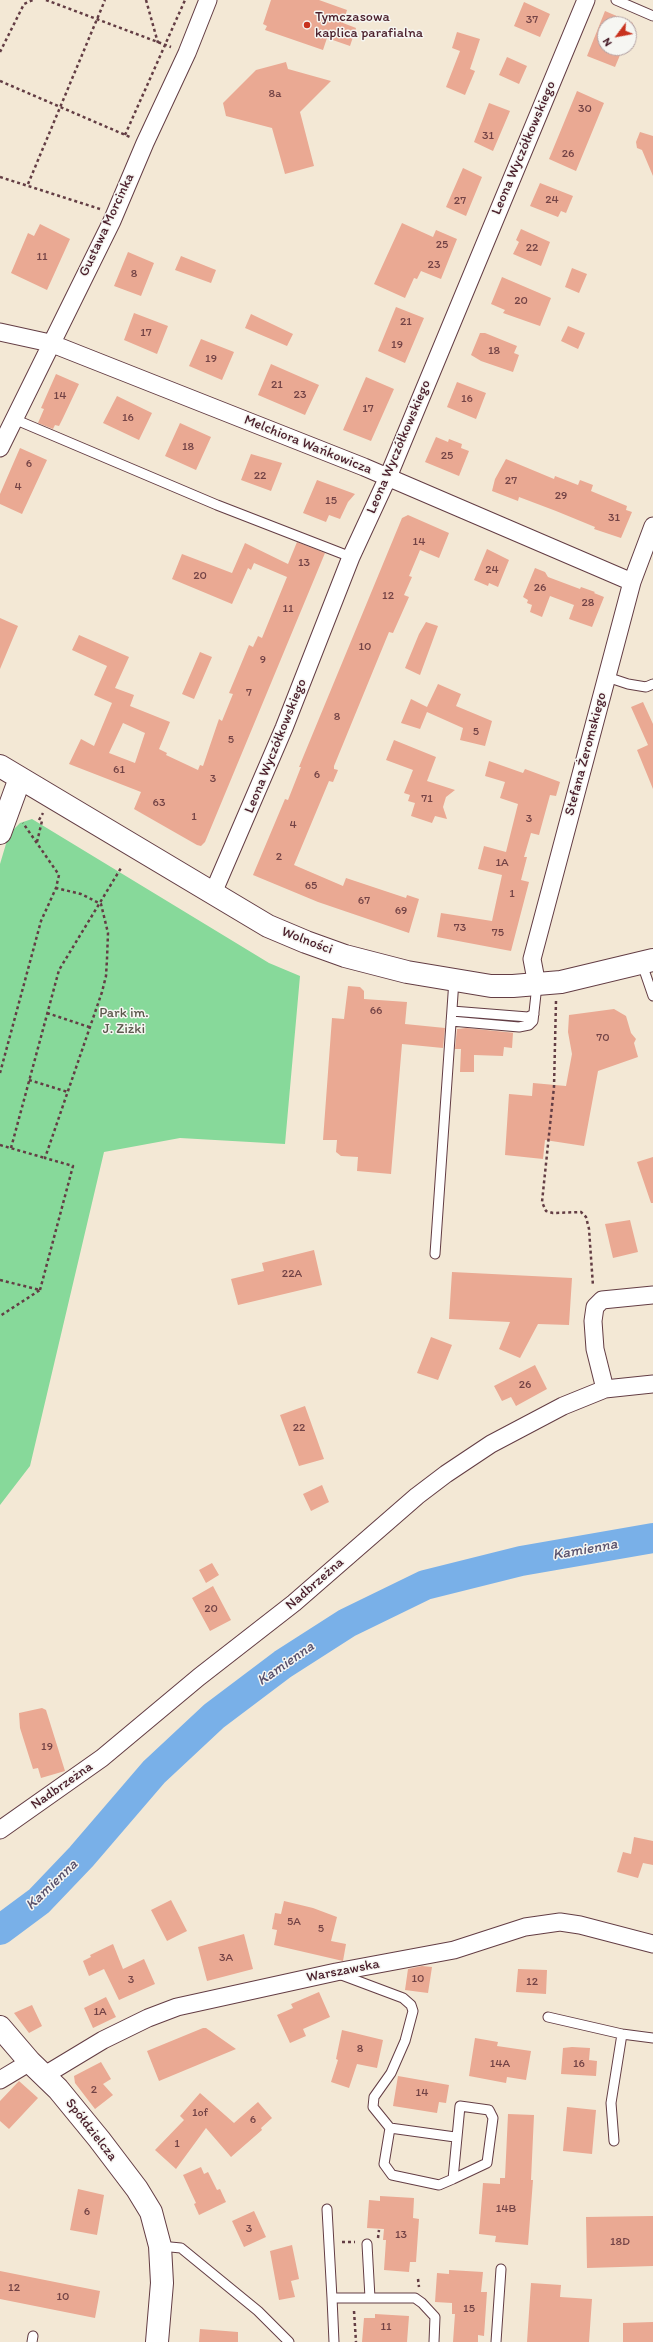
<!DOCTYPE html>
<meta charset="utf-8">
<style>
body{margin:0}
#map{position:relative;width:653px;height:2342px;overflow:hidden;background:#f3e8d5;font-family:Itim,sans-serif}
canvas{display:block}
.north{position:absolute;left:597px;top:16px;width:40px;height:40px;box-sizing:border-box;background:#f6f6f2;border:1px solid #b1a0a2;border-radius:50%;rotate:238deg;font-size:11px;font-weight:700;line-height:16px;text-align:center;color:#4a1f2b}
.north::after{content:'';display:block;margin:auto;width:14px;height:18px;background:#c8321e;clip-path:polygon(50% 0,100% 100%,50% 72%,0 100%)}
</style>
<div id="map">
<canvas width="653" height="2342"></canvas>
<div class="north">N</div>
</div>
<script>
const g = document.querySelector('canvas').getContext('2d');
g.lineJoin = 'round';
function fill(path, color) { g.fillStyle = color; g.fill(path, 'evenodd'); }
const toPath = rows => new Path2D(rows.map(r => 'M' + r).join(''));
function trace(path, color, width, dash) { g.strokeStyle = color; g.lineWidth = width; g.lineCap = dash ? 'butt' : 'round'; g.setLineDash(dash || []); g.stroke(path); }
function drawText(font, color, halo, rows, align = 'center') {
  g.font = font + ' Itim,sans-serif'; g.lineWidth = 3; g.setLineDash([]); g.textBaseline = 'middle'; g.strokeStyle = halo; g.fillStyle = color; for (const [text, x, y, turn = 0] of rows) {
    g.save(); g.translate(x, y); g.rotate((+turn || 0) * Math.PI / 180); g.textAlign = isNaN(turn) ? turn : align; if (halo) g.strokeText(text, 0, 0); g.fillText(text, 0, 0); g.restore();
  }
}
fill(toPath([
 [32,819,269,963,300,976,285,1144,180,1138,104,1152,30,1466,0,1505,0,864,11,827,14,829,20,823]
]), '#87d99a');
trace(toPath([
 [0,1930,39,1901,81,1857,154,1772,214,1716,283,1664,347,1623,425,1585,521,1561,653,1538]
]), '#79b0e8', 30);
fill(toPath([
 [271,0,319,0,347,10,343,23,356,28,350,46,327,38,323,50,265,30,267,26,263,24],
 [524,2,550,14,540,37,514,26],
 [605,11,633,23,629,32,629,24,605,24,605,48,623,48,615,67,587,56],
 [457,32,480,39,470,69,475,71,465,95,446,87,460,51,452,48],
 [507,57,527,66,519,84,499,75],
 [286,62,288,69,331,81,300,112,314,166,285,174,272,128,226,116,223,103,256,70],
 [577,91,604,103,576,171,549,159],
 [489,103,510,111,493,151,474,142],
 [640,132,653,136,653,176,642,150,637,148,636,142],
 [463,168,482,177,466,216,446,207],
 [540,183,573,196,566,213,561,211,558,217,530,206],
 [402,223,433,237,436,230,457,239,441,279,421,271,417,279,414,278,405,298,374,284],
 [40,224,70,239,47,290,11,273,28,233,34,236],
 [521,229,550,242,541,266,513,254,519,242,516,240],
 [128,252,154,263,141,296,114,286],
 [181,256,216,270,211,283,175,270],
 [572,268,587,274,579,293,565,287],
 [502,277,551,298,540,326,503,313,505,310,491,304],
 [396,307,424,318,405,363,378,351],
 [134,313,168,326,157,354,124,340],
 [251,314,293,334,287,346,245,328],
 [568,326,585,333,578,349,561,341],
 [480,333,485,333,517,346,514,353,519,355,513,372,481,361,471,355],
 [201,339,234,352,222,380,189,366],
 [271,364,319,385,305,415,258,395],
 [56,374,79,384,63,418,59,426,55,425,53,429,38,423,44,409,41,408],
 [366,377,394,389,371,441,343,430],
 [457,382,486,393,476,419,447,407],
 [117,396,152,413,139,440,103,423],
 [180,423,211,437,196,470,165,456],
 [436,437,448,442,449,439,462,444,461,448,469,451,459,476,425,462],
 [20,448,47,460,22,514,0,504,0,494],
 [251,454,282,463,271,491,241,480],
 [506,459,554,479,555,476,578,485,580,480,593,485,591,491,627,506,626,510,632,512,621,538,594,529,595,527,556,511,519,497,518,501,492,491,495,479],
 [317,480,355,494,348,502,340,519,329,515,326,522,303,513],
 [408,515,449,533,439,558,420,550,409,576,412,577,404,595,409,597,393,633,389,632,334,766,334,769,338,770,333,782,329,781,294,865,343,886,346,878,406,898,407,895,419,899,409,933,318,902,253,875,285,799,288,800,301,767,299,767,402,518],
 [297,542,325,553,205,842,201,846,197,845,134,809,141,792,69,764,81,739,94,746,112,703,94,695,107,666,72,650,79,635,129,657,115,688,134,695,130,706,170,722,159,749,167,753,166,755,198,770,200,765,203,766,219,719,222,721,233,694,229,693,249,645,253,647,258,636,262,638,287,577,254,563,251,570,248,568,232,604,172,579,182,554,232,573,245,543,288,564],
 [123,723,145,733,135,763,109,753],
 [487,549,509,560,498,587,489,583,488,586,474,580],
 [535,568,545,572,548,577,580,589,581,587,595,592,594,593,604,597,592,627,569,619,574,605,550,596,542,617,530,612,532,605,527,603,528,600,523,597],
 [0,618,18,626,0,669],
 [426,622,438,626,420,675,405,668,419,634],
 [200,652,212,657,194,699,182,694],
 [438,684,461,694,456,706,492,721,485,746,460,740,463,728,427,712,420,729,401,723,411,699,427,707],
 [643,702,653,724,653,789,637,750,648,745,631,707],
 [394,740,436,757,427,781,455,790,446,797,443,807,447,819,435,816,432,823,411,816,415,803,408,801,410,795,404,793,413,770,386,760],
 [489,761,523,773,525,769,560,782,556,796,550,795,539,835,531,833,524,857,527,857,521,880,529,882,511,951,437,937,441,913,492,921,502,875,478,869,484,846,506,852,518,804,500,798,505,782,485,776],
 [348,986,360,987,364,991,364,999,407,1002,405,1024,445,1028,443,1048,402,1044,391,1174,357,1171,358,1157,341,1156,336,1152,337,1140,323,1140,332,1018,344,1019],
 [614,1009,626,1016,631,1033,636,1039,634,1043,638,1057,598,1071,584,1146,545,1140,543,1159,505,1155,509,1094,532,1096,533,1083,566,1086,572,1054,568,1032,569,1015],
 [466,1028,516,1033,513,1033,512,1048,504,1047,503,1056,474,1055,474,1072,460,1072,461,1049,455,1049,457,1029],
 [653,1157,653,1203,651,1203,637,1162],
 [630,1220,638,1252,613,1258,605,1224],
 [314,1250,322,1285,238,1305,231,1279,264,1271,262,1263],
 [452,1272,572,1278,569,1325,538,1324,520,1358,499,1349,510,1322,449,1319],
 [431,1337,452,1345,438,1380,417,1373],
 [535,1365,547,1389,516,1406,511,1397,502,1401,494,1386],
 [305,1406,324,1459,299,1466,280,1415],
 [322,1485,329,1502,311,1511,303,1494],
 [212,1563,219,1575,206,1583,199,1570],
 [213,1586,231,1620,210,1631,192,1598],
 [42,1708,46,1710,65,1771,41,1778,38,1768,33,1769,20,1728,19,1713],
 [634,1837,653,1841,653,1865,643,1863,638,1878,617,1872,623,1852,631,1854],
 [171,1900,187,1931,167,1941,151,1910],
 [284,1901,313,1908,337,1917,331,1941,346,1944,343,1961,274,1945,277,1930,272,1929,275,1913,281,1914],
 [244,1934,253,1969,207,1981,198,1947],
 [113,1944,123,1969,144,1959,155,1984,119,2000,104,1969,89,1976,83,1961,91,1957,90,1955],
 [422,1966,432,1967,428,1993,405,1990,408,1969],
 [518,1969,547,1970,546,1994,516,1992],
 [319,1992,330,2017,303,2029,306,2036,290,2043,277,2015,293,2008,291,2004],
 [106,1997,116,2017,93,2028,84,2008],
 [32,2005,42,2026,29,2033,14,2013],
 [203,2028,206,2028,236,2049,159,2081,147,2051],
 [342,2030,383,2040,377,2068,357,2064,349,2088,331,2082,338,2060,336,2059],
 [475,2038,498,2042,497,2046,531,2051,526,2080,507,2077,506,2083,469,2076],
 [572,2047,590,2048,589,2060,597,2061,596,2076,561,2074,563,2048],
 [101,2062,111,2079,103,2084,113,2095,95,2109,75,2083,74,2076],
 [398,2076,449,2085,446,2103,439,2102,437,2113,393,2106],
 [19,2081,38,2098,9,2129,0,2121,0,2101],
 [200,2093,234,2123,258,2102,272,2118,261,2128,262,2130,231,2157,206,2128,176,2169,155,2150,184,2120,180,2116],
 [567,2107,596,2110,592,2154,563,2151],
 [508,2114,534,2115,531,2180,533,2180,528,2245,495,2242,496,2236,479,2234,483,2183,500,2184,500,2178,505,2178],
 [201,2167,204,2174,208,2172,217,2190,220,2189,226,2202,199,2215,194,2204,196,2203,183,2175],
 [78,2189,104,2195,97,2235,70,2230],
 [380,2196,414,2198,413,2218,419,2219,416,2262,410,2262,409,2272,384,2270,386,2240,383,2240,384,2229,367,2228,369,2200,380,2201],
 [254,2211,266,2237,244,2247,232,2221],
 [653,2216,653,2266,587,2268,586,2217],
 [292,2245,299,2279,291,2281,295,2297,279,2300,270,2251],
 [449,2270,483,2272,481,2292,487,2292,484,2336,478,2335,478,2342,453,2342,455,2314,452,2314,452,2303,435,2302,437,2273,449,2274],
 [0,2271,100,2291,95,2318,0,2299],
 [531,2283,561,2285,560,2297,592,2299,589,2342,527,2342],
 [375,2314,409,2316,407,2342,362,2342,364,2318,375,2318],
 [653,2322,653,2342,623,2342,623,2323],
 [200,2329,238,2332,238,2342,199,2342]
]), '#eaa993');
const service = toPath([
 [616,0,653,16],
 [14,419,217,505,351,557],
 [607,677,628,684,646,687,653,684],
 [642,964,653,996],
 [452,1011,528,1017,534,1014],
 [451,1021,519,1027,529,1025,533,1021,537,985],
 [435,1254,454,980],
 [339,1974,403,1998,411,2005,413,2011,405,2041,391,2073,374,2097,373,2107,390,2128,384,2164,392,2175,439,2185,453,2179,487,2163,493,2118,489,2110,460,2106,453,2179],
 [548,2017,622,2034,653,2038],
 [390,2128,455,2137],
 [614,2141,611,2103,622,2034],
 [327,2209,332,2298],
 [367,2244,370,2298],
 [160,2246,181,2248,258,2311,289,2342],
 [32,2342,33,2336],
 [334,2342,332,2298,415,2298,422,2303,435,2317,434,2342],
 [496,2342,501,2269]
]);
const minor = toPath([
 [0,332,50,343,364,467,632,582],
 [0,448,112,221,145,143,187,53,208,0],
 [213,893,284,728,351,557,388,477,586,0],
 [537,985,532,959,632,582,653,526],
 [605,1389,595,1349,593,1321,595,1307,602,1300,653,1295],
 [0,1830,102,1758,199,1677,294,1603,417,1496,446,1474,491,1444,563,1406,605,1389,653,1384],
 [45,2075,103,2040,148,2018,177,2007,336,1972,454,1950,525,1927,560,1922,580,1925,653,1944],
 [0,2080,30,2062]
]);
const tertiary = toPath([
 [0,766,268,926,306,942,345,956,407,972,491,986,513,986,561,982,653,960],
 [0,833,20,778],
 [0,2027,30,2062,58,2089,99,2139,137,2189,151,2212,160,2246,162,2283,157,2342]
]);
trace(service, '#633d44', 11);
trace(minor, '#633d44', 19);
trace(tertiary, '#633d44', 24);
trace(toPath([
 [46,0,171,47],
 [146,0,158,43],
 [0,52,24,4,33,0],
 [0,81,130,137],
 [125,135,185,0],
 [0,177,100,209],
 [28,184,105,0],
 [39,820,43,813],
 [37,842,42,821],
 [556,1001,554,1087,542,1202,546,1211,553,1213,581,1212,586,1217,589,1229,593,1286],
 [47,1013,89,1027],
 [0,1073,41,921,56,888,59,875,23,823],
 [29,1080,68,1092],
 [0,1145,45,1158],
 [11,1148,59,970,121,868],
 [0,1280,40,1290,0,1316],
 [40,1290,73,1166,45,1158,102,992,106,976,107,959,108,933,101,904,81,894,56,888],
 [378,2238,379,2230],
 [342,2242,355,2242],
 [418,2279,419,2287],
 [354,2311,356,2342]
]), '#633d44', 2.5, [3, 3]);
trace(service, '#fff', 9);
trace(minor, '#fff', 17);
trace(tertiary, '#fff', 22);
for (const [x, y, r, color] of [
 [307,25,4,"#c8321e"]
]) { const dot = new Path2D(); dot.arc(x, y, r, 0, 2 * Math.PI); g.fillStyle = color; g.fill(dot); trace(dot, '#f6f6f2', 1.5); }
drawText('12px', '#724245', null, [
 ["37",532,20],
 ["8a",275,94],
 ["30",585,109],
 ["31",488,136],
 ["26",568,154],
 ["24",552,200],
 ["27",460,201],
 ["25",442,245],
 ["22",532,248],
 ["11",42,257],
 ["23",434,265],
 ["8",134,274],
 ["20",521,301],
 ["21",406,322],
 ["17",146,333],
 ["19",397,345],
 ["18",494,351],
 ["19",211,359],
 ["21",277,385],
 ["23",300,395],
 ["14",60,396],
 ["16",467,399],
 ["17",368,409],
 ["16",128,418],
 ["18",188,447],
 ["25",447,456],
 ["6",29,464],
 ["22",260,476],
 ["27",511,481],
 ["4",18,487],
 ["29",561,496],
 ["15",331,501],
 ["31",614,518],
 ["14",419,542],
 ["13",304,563],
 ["24",492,570],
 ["20",200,576],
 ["26",540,588],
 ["12",388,596],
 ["28",588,603],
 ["11",288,609],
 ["10",365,647],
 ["9",263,660],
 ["7",249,693],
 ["8",337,717],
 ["5",476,732],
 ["5",231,740],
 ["61",119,770],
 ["6",317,775],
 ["3",213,779],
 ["71",427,799],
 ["63",159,803],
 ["1",194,817],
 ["3",529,819],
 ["4",293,825],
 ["2",279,857],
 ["1A",502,863],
 ["65",311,886],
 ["1",512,894],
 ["67",364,901],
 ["69",401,911],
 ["73",460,928],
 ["75",498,933],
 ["66",376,1011],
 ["70",603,1038],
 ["22A",292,1274],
 ["26",525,1385],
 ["22",299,1428],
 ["20",211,1609],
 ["19",47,1747],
 ["5A",294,1922],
 ["5",321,1929],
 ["3A",226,1958],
 ["10",418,1979],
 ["3",131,1980],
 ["12",532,1982],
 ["1A",100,2012],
 ["8",360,2049],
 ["14A",500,2064],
 ["16",579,2064],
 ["2",94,2090],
 ["14",422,2093],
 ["1of",200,2113],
 ["6",253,2120],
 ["1",177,2144],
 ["14B",506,2209],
 ["6",87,2212],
 ["3",249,2229],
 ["13",401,2235],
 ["18D",620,2242],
 ["12",14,2288],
 ["10",63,2297],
 ["15",469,2309],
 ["11",386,2327]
]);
drawText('14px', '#4a1f2b', '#f6f6f2', [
 ["Tymczasowa",315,17],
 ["kaplica parafialna",315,33]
], 'left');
drawText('14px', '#4a1f2b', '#f6f6f2', [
 ["Leona Wyczółkowskiego",524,148,-67],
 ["Gustawa Morcinka",107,225,-65],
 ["Melchiora Wańkowicza",308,445,22],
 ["Leona Wyczółkowskiego",399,447,-67],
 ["Leona Wyczółkowskiego",276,746,-68],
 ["Stefana Żeromskiego",586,754,-75],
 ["Wolności",307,941,21],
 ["Nadbrzeżna",315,1584,-41],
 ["Nadbrzeżna",62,1786,-35],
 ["Warszawska",343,1971,-11],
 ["Spółdzielcza",91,2130,52]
]);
drawText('14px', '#5c574c', '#f6f6f2', [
 ["Park im.",124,1013],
 ["J. Ziżki",124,1029]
]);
drawText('italic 15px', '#5a526d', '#f6f6f2', [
 ["Kamienna",585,1550,-10],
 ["Kamienna",286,1664,-35],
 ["Kamienna",52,1885,-44]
]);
</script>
